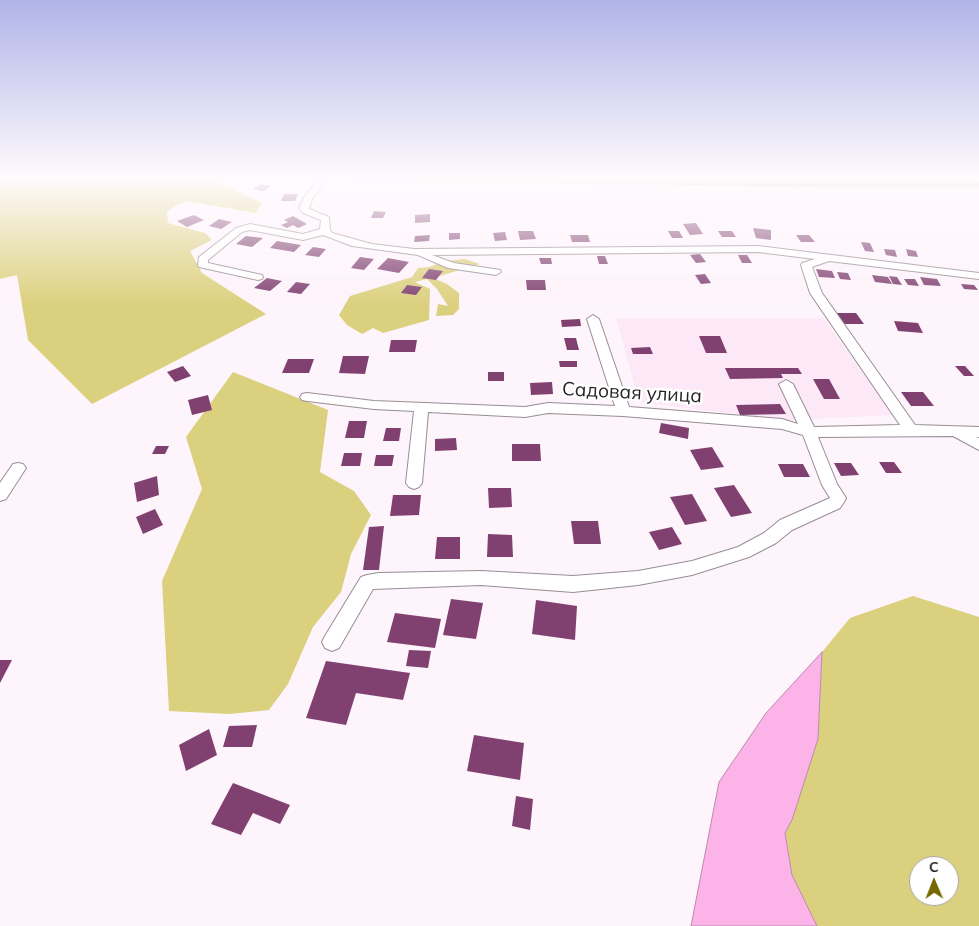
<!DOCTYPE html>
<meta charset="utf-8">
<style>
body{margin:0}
#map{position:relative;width:979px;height:926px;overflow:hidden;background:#fef4fb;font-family:Mulish,sans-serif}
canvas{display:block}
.north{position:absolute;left:909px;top:856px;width:50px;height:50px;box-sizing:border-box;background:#fff;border:1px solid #a9a7a8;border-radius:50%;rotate:359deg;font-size:14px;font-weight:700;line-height:20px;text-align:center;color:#272326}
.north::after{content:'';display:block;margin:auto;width:18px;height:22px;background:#756800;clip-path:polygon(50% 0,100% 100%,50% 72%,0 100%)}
</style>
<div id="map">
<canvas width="979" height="926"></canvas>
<div class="north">С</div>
</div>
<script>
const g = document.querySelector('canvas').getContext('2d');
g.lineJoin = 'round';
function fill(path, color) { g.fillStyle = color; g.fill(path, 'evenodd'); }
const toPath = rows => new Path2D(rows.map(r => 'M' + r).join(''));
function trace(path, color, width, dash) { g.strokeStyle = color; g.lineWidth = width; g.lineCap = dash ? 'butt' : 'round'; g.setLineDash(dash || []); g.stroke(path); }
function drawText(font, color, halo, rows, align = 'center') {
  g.font = font + ' Mulish,sans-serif'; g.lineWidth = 5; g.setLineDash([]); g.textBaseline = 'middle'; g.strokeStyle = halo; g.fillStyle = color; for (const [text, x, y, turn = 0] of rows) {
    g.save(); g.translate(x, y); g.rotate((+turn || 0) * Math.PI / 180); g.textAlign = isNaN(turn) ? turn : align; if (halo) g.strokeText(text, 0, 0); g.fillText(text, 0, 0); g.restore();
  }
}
fill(toPath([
 [616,318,823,318,894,415,786,420,639,402]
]), '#fce8f6');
fill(toPath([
 [5,176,199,176,209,178,262,203,256,213,187,201,175,206,167,212,168,223,205,233,212,240,190,251,202,273,266,314,92,404,28,340,17,275,0,279,0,177],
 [465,259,480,264,433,278,447,284,459,293,459,309,453,315,436,316,438,304,448,306,437,289,427,279,415,282,430,289,429,320,383,333,373,328,362,334,347,325,339,315,350,296,412,277,418,268,429,267,445,261],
 [233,372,328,410,320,472,354,491,371,515,351,554,341,592,313,627,288,684,269,710,230,714,169,711,162,581,202,489,186,437],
 [913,596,979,617,979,926,817,926,792,875,785,833,792,820,818,739,822,652,850,618],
 [919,866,949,866,949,896,919,896]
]), '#dbd07d');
const water = toPath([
 [822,652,818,739,792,820,785,833,792,875,817,926,691,926,719,782,766,713,822,652]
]);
fill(water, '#fcb3e8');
trace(water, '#bc88ae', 1);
fill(toPath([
 [261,184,271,186,264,191,253,189],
 [284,194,298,194,295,201,281,201],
 [374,211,386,212,383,218,371,218],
 [430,214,430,222,415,223,415,215],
 [194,215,204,220,187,227,177,221],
 [293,216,307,224,298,228,293,225,287,228,281,225,288,222,284,220],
 [219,219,232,222,221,229,209,226],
 [696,223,703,234,690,235,683,224],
 [753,228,771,230,771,240,756,238],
 [518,231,533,231,536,239,520,240],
 [668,231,679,231,683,238,672,238],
 [718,231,732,231,736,237,722,237],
 [505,232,507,240,495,241,493,233],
 [449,233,460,233,460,239,449,240],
 [430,235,429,241,414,242,415,236],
 [570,235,588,235,590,242,572,242],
 [796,235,809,235,815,242,801,242],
 [246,236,263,238,252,247,236,244],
 [277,241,301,245,294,252,270,248],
 [861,242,870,243,874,252,865,251],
 [313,247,326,249,319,257,305,255],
 [884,249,895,250,897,257,886,255],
 [906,249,916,251,918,257,908,256],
 [700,254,706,262,696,263,690,255],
 [738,255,747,255,752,263,742,263],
 [597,256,605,256,608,264,599,264],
 [360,257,374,259,364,270,351,268],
 [388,258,409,262,399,273,377,269],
 [539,258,551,258,552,264,541,264],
 [429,269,443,271,436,280,422,278],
 [816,269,832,271,835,278,819,277],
 [837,272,848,273,851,280,840,279],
 [705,274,711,283,701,284,695,275],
 [872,275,888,277,892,284,875,282],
 [889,276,897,277,902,285,893,284],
 [920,277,937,279,941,286,924,285],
 [267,278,282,281,270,291,254,288],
 [904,279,915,279,919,286,908,285],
 [526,280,545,280,546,290,527,290],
 [296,282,310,284,301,294,287,292],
 [961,284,974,285,978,290,964,289],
 [407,285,422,287,416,295,401,293],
 [836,313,856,313,864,324,844,324],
 [580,319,581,326,562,327,561,320],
 [894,321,918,323,923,333,898,331],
 [699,336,720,336,727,353,706,353],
 [564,338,576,338,579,350,567,350],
 [391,340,417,340,415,352,389,352],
 [650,347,653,354,633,354,631,348],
 [343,356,369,356,365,374,339,373],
 [288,359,314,359,309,373,282,373],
 [559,361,577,361,577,367,560,367],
 [183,366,191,376,175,382,167,372],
 [955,366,965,366,974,376,964,376],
 [725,368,798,368,802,374,781,374,783,378,730,379],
 [488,372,504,372,504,381,488,381],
 [813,379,829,379,840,399,824,399],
 [552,382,553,394,531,395,530,383],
 [901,392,923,392,934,406,911,406],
 [208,395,212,410,192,415,188,400],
 [780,404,786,414,740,415,736,405],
 [349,421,367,421,364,438,345,438],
 [661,423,689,428,688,439,659,433],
 [386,428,401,428,399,441,383,441],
 [456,438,457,450,435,451,435,439],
 [512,444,540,444,541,461,512,461],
 [156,446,169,446,165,454,152,454],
 [712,447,724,467,701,470,690,450],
 [344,453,362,453,360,466,341,466],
 [376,455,394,455,392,466,374,466],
 [879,462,894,462,902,473,886,473],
 [834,463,851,463,859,475,841,476],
 [778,464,803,464,810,477,784,477],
 [157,476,159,495,137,502,134,483],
 [734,485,752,513,731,517,714,488],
 [488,488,511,488,512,507,489,508],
 [692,494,707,521,685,525,670,497],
 [393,495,421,495,419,515,390,516],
 [155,509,163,525,143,534,136,517],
 [571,521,598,521,601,544,574,544],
 [384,526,379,570,363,570,369,527],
 [672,527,682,544,659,550,649,532],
 [488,534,512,535,513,557,487,557],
 [437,537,460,537,460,559,435,559],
 [451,599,483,603,476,639,443,635],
 [536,600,577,606,575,640,532,634],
 [395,613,441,619,435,648,387,642],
 [409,650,431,651,428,668,406,666],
 [0,660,12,660,0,683],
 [326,661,410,673,403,700,356,693,346,725,306,718],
 [257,725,252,747,223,747,229,726],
 [209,729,217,755,186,771,179,745],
 [474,735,524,743,520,780,467,771],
 [233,783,290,805,280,824,253,813,241,835,211,824],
 [516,796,533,799,530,830,512,826]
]), '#804171');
const minor = toPath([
 [322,176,330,176,312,199,309,209,329,217,330,230,332,233,372,244,414,249,758,246,979,273,979,279,829,261,812,267,822,293,915,425,979,427,979,437,976,437,979,438,979,450,953,436,818,437,837,484,846,498,844,502,840,508,792,530,776,543,749,557,692,575,638,585,573,592,481,585,373,589,339,648,332,651,325,648,322,642,325,636,361,577,367,575,379,573,481,571,573,576,638,571,692,561,738,547,764,533,780,520,830,498,822,485,803,435,782,429,623,416,548,413,525,417,428,412,422,483,419,487,414,489,409,487,406,483,414,411,374,409,307,401,302,400,300,397,302,394,307,393,374,401,525,407,548,403,615,406,587,319,593,315,599,319,629,407,782,419,798,424,779,384,786,380,793,384,814,427,900,425,810,293,801,265,802,263,815,259,758,252,432,255,454,263,500,270,501,272,496,275,448,268,418,255,352,246,323,235,303,240,250,230,242,232,208,260,208,263,262,275,263,277,262,279,258,280,199,267,198,265,199,257,236,228,250,224,303,234,320,229,321,220,303,213,299,208,305,196,322,176],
 [18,463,23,464,26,468,6,499,0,501,0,483,13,464,18,463]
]);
const major = toPath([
 [349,176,979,181,979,187,755,186,355,179,349,176]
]);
trace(minor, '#988d95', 2);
trace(major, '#d4d3d4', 2);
fill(minor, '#fff');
fill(major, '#c0b87f');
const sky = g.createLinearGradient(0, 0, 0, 306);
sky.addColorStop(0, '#b0b4e8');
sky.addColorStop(0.58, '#fffafd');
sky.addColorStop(1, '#fffafd00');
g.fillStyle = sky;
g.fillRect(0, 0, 979, 306);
drawText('19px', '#272326', '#fff', [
 ["Садовая улица",632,393,3]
]);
</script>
